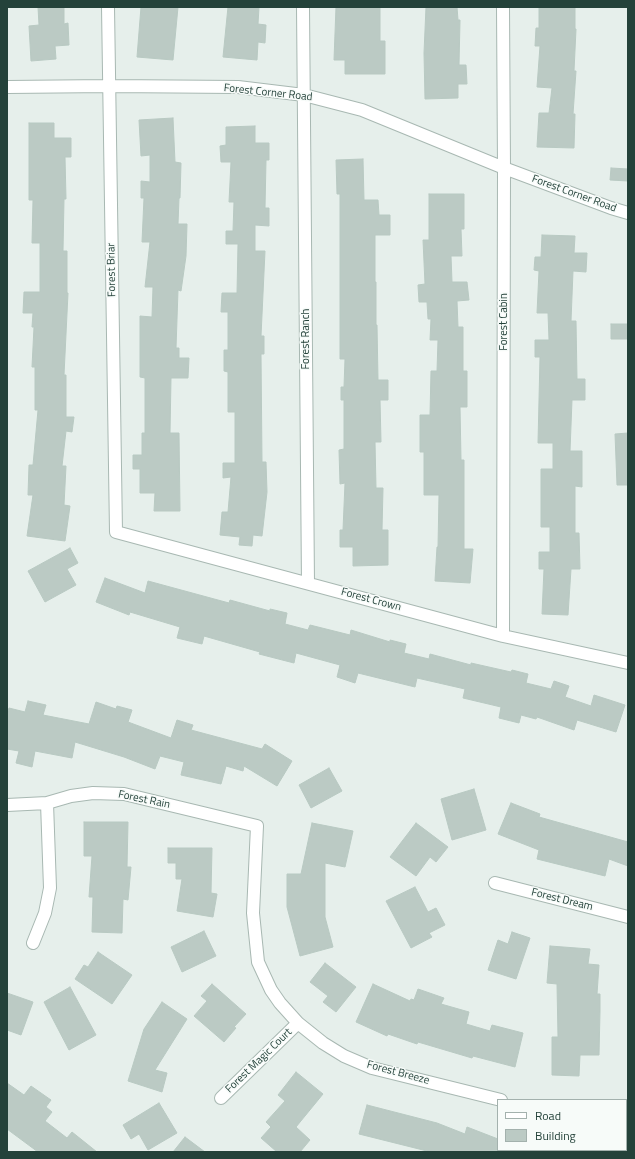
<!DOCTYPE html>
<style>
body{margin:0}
#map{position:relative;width:635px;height:1159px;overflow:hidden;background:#e6efeb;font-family:"Titillium Web",sans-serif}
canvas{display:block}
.frame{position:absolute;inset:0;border:8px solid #24423a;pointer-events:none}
.legend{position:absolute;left:497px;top:1099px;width:130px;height:52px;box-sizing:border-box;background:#f7fbf9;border:1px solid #a3b1ad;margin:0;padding:5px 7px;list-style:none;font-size:12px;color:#24423a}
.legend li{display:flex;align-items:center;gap:8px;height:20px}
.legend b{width:20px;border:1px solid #a3b1ad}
</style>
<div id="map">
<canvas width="635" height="1159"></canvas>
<div class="frame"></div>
<ul class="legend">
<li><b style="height:5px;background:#fff"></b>Road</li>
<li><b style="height:11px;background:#bbcac4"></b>Building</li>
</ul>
</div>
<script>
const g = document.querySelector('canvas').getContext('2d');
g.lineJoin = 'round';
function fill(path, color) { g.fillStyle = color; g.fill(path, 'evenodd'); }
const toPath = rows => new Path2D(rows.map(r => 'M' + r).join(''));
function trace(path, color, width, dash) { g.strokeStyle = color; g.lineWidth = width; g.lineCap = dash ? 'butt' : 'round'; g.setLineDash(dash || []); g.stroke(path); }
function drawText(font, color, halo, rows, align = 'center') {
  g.font = font + ' "Titillium Web",sans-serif'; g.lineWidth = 3; g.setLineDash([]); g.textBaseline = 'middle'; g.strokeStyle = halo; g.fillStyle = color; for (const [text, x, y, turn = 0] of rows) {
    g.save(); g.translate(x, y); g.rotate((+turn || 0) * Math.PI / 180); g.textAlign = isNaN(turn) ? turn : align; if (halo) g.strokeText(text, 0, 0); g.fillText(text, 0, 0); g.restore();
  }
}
const building = toPath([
 [38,7,64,7,64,24,68,23,69,45,55,46,56,59,31,61,29,26,39,25,38,7],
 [141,7,178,7,173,60,137,57,141,7],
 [228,7,259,7,258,24,266,25,265,43,258,42,257,60,223,57,228,7],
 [336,7,380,7,380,41,385,41,385,74,345,74,345,60,334,60,336,7],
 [426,7,457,7,458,20,460,20,459,65,466,65,467,84,458,84,458,98,425,99,424,53,426,7],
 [539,7,575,7,575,29,576,29,574,71,576,71,573,114,575,114,574,148,537,147,539,113,549,113,552,88,537,87,540,46,535,46,536,28,539,28,539,7],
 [173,118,175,162,181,163,180,198,179,198,178,224,187,224,186,256,181,291,178,290,176,348,179,348,179,358,189,358,188,378,171,378,170,433,179,433,180,511,154,511,155,493,140,493,140,469,133,469,133,455,142,455,142,433,145,433,145,378,140,377,140,316,152,317,153,287,145,287,150,242,142,242,144,198,141,198,141,181,150,182,150,155,141,156,139,120,173,118],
 [29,123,54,123,54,138,71,138,71,157,65,157,66,199,64,199,63,251,67,251,67,293,68,293,64,375,66,375,66,417,74,417,72,432,66,431,62,466,66,466,64,505,70,506,65,541,27,536,33,495,28,495,29,465,33,465,38,410,35,410,35,367,32,367,34,327,32,327,33,313,23,313,24,292,40,292,40,243,32,243,33,200,29,200,29,123],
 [255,126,255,143,269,143,269,160,266,160,265,208,269,208,269,226,255,225,255,251,265,251,261,336,264,336,264,354,261,354,262,462,266,462,267,492,262,536,253,535,252,546,239,545,240,537,220,535,222,512,228,512,231,477,223,478,223,463,235,463,235,412,228,412,228,372,224,371,224,350,228,350,228,312,221,312,222,293,237,293,238,244,226,244,226,231,233,231,234,202,229,202,231,162,221,162,220,146,226,145,226,127,255,126],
 [363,159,364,200,378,200,379,215,390,215,390,235,375,235,375,282,376,282,376,325,377,325,378,380,388,380,388,400,380,400,381,442,375,442,376,488,383,488,382,530,388,530,388,565,353,566,353,547,340,547,340,530,343,530,345,483,340,484,339,450,344,449,344,400,341,400,341,387,344,387,345,359,340,359,340,194,337,194,336,160,363,159],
 [611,168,628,169,628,181,610,180,611,168],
 [429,194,464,194,464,229,461,229,462,256,451,256,452,282,467,282,469,300,457,301,458,327,463,327,463,371,467,371,467,407,460,407,461,460,464,460,464,549,473,549,470,583,435,581,437,547,438,547,439,495,424,495,424,452,420,452,420,415,430,415,431,371,437,371,438,340,430,340,431,319,428,319,427,302,419,302,418,285,425,284,423,240,429,240,429,194],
 [542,235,575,236,574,253,587,253,586,272,573,271,571,321,576,321,577,379,585,379,585,400,572,400,570,451,582,451,582,487,575,486,575,533,579,533,580,569,571,569,568,615,542,614,544,569,539,569,539,552,550,552,550,527,541,527,541,469,553,469,553,443,538,443,540,357,535,357,535,340,549,340,548,313,537,313,539,271,534,270,535,257,541,257,542,235],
 [611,324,628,324,628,339,611,339,611,324],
 [628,433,628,485,617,485,615,434,628,433],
 [70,548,78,563,67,569,76,585,45,602,28,571,70,548],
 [105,578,145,593,148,581,229,603,230,600,270,611,270,609,287,613,285,624,308,630,310,625,350,635,351,630,390,642,390,640,406,644,404,653,429,659,430,654,471,665,471,663,511,672,512,670,528,674,526,683,551,689,554,681,569,686,565,697,591,706,594,695,625,705,616,732,577,720,574,730,537,717,536,719,521,715,519,723,499,718,501,707,463,698,465,689,417,678,415,687,358,673,355,683,337,677,340,665,296,653,294,663,259,654,260,652,204,636,202,644,177,638,180,627,130,612,129,615,96,602,105,578],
 [28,701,46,705,43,715,89,724,96,702,116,709,117,706,132,710,128,722,171,738,177,720,193,725,191,730,262,749,265,744,292,761,277,786,244,766,243,771,226,766,221,784,181,775,184,762,160,756,155,769,124,757,75,742,72,758,35,751,32,767,16,763,19,751,7,749,7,715,9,708,25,712,28,701],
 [329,768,342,791,311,808,299,785,329,768],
 [474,789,486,830,452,840,441,799,474,789],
 [511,803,540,814,539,817,628,842,628,866,609,859,605,876,537,859,539,850,498,834,511,803],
 [84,822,128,822,127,867,131,867,128,900,123,899,122,933,92,932,93,897,89,897,92,856,84,856,84,822],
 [312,823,353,831,345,867,325,863,325,917,333,947,300,956,287,907,287,874,301,874,312,823],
 [416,823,448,847,436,862,430,857,416,876,390,857,416,823],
 [168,848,212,848,211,893,217,894,213,917,177,911,182,879,176,879,176,863,168,863,168,848],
 [415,887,428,912,436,908,445,925,429,933,432,937,411,948,386,901,415,887],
 [204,931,216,956,182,972,171,947,204,931],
 [512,932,530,938,516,979,488,970,498,940,508,944,512,932],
 [550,946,590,949,588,964,599,965,597,994,600,994,600,1011,599,1055,580,1055,579,1076,552,1075,552,1037,558,1037,557,984,547,983,550,946],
 [98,952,132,975,112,1004,75,979,84,965,88,967,98,952],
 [325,963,356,987,336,1012,323,1002,328,996,310,982,325,963],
 [212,984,246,1014,234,1027,236,1028,224,1042,194,1016,207,1001,201,996,212,984],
 [373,984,410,1001,411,999,414,1000,418,989,444,998,441,1004,469,1012,466,1024,490,1031,492,1025,523,1033,515,1067,473,1056,472,1058,418,1042,417,1044,388,1034,387,1036,356,1022,373,984],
 [70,987,96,1035,69,1050,44,1002,70,987],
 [7,993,33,1002,21,1035,7,1030,7,993],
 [162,1002,187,1019,155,1070,167,1073,162,1092,128,1081,144,1029,162,1002],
 [296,1072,323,1094,296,1127,310,1140,300,1152,277,1152,261,1138,271,1127,266,1122,285,1101,278,1095,296,1072],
 [7,1083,24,1095,31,1086,51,1100,46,1107,52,1112,45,1121,67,1138,72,1132,97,1152,38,1152,7,1129,7,1083],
 [159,1103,177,1133,148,1150,139,1134,131,1139,123,1125,159,1103],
 [367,1105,437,1123,465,1134,467,1127,498,1139,498,1152,431,1152,359,1134,367,1105],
 [185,1137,205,1152,173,1152,185,1137]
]);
fill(building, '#bbcac4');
trace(building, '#b8c9c2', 1);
const minor = toPath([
 [108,7,116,532,503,636,628,663],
 [303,7,308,583],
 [503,7,504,168,503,636],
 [7,87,109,86,238,87,304,95,362,110,504,168,611,208,628,213],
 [7,805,47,803,71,796,93,793,124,794,257,826,253,913,258,962,271,990,280,1003,298,1023,323,1043,344,1056,372,1068,501,1100],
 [495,883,628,917],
 [33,943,45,913,50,888,47,803],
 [221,1098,298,1023],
 [626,1109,628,1109]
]);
trace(minor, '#a8b8b2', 14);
trace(minor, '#fff', 12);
drawText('11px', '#24423a', '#f7fbf9', [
 ["Forest Corner Road",268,93,6],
 ["Forest Corner Road",574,194,20],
 ["Forest Briar",112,270,-91],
 ["Forest Cabin",504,322,-90],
 ["Forest Ranch",306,339,-90],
 ["Forest Crown",371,600,15],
 ["Forest Rain",144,800,12],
 ["Forest Dream",562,900,14],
 ["Forest Magic Court",259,1061,-44],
 ["Forest Breeze",398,1073,15]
]);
</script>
